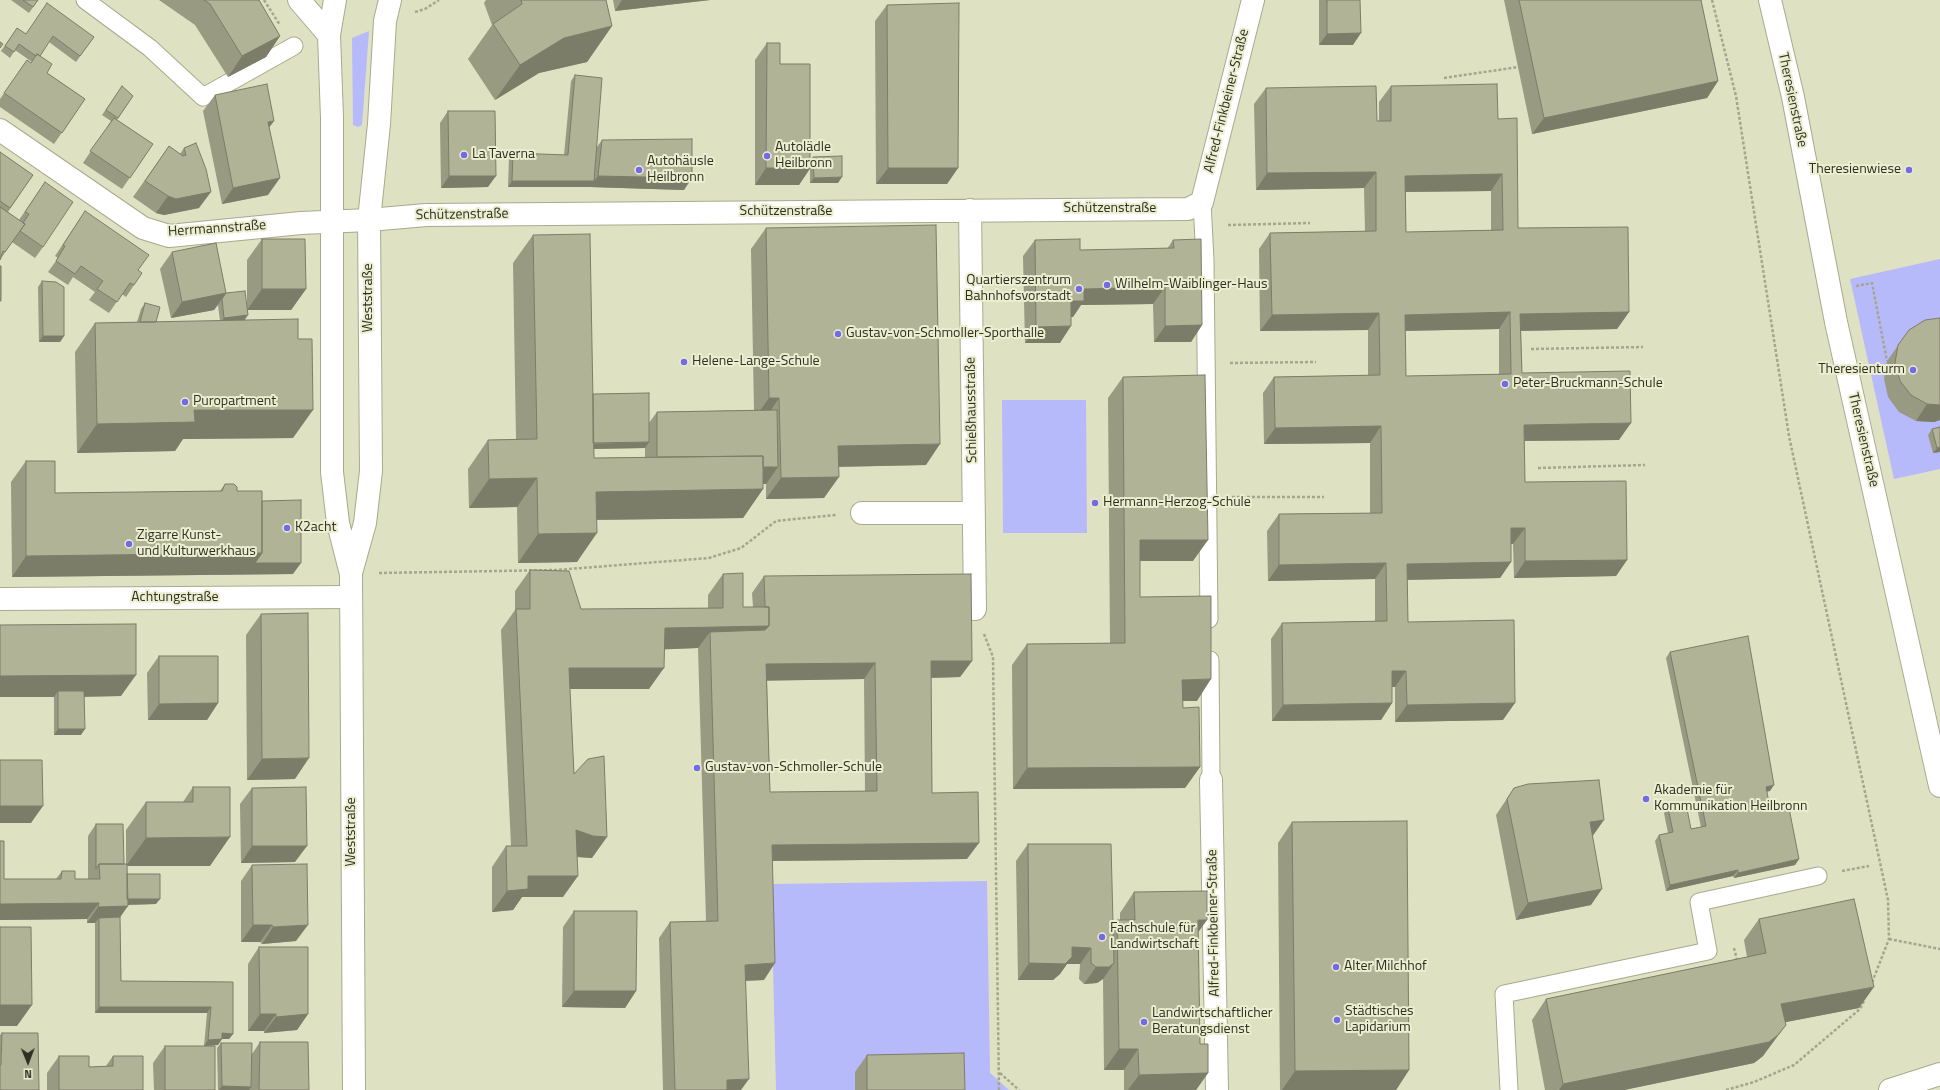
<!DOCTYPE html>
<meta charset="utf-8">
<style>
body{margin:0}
#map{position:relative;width:1940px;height:1090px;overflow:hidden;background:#dfe1c3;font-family:"Titillium Web",sans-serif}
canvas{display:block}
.north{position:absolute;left:8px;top:1042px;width:40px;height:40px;-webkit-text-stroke:3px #eceed0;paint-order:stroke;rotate:179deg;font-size:11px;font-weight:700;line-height:16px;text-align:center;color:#2f3024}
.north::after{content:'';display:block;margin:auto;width:14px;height:18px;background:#2f3024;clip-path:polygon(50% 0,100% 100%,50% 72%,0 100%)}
</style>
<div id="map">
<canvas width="1940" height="1090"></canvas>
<div class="north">N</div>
</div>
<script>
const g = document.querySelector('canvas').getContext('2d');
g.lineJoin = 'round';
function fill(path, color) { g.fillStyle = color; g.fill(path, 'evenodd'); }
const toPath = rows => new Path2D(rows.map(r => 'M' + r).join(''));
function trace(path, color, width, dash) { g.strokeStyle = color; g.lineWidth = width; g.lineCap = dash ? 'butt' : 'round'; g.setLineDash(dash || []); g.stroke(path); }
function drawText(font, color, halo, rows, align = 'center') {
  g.font = font + ' "Titillium Web",sans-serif'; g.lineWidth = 4; g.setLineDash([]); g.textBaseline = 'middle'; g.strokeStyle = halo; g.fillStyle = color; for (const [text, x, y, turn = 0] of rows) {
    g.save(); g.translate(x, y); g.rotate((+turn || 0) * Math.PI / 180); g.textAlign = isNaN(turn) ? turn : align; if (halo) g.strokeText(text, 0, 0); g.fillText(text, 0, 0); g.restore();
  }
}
fill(toPath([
 [369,31,362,125,358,127,353,125,352,38],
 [1940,259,1940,469,1894,479,1850,279],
 [1002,400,1086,400,1087,533,1003,533],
 [987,881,990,1073,1009,1090,776,1090,771,884]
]), '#b7bafa');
const lane = toPath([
 [85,0,150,48,203,97,294,46],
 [1202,202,1205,260,1209,619],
 [1210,660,1211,780],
 [1509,1090,1504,994,1708,951,1699,902,1818,876]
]);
const street = toPath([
 [0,130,143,228,169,236,301,223,369,220,426,215,1188,209,1202,202,1253,0],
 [970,210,975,609],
 [862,513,973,513],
 [0,599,351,597],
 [1211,780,1217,1090],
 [1890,1090,1940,1074]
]);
const secondary = toPath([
 [299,0,329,35],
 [335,0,329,35,332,118,332,472,338,523,351,574,354,1090],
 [1770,0,1793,97,1836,322,1940,786],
 [351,573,365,523,371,471,369,220,379,124,385,21,390,0]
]);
trace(lane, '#a8aa8d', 19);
trace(street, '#a8aa8d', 24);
trace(secondary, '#a8aa8d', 24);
trace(toPath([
 [264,0,280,25],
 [1712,0,1736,96,1789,436,1888,900,1889,939,1871,985],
 [415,12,425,9,439,0],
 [1444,78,1518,67],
 [1228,225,1310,223],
 [1856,286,1872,283,1887,361],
 [1531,349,1643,347],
 [1230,363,1316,362],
 [1538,468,1645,465],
 [1232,497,1324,497],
 [379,573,556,570,709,558,741,548,776,521,836,515],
 [984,634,993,657,999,1090],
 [1842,871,1869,866],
 [1889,939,1940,949],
 [1734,948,1737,960],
 [1000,1073,1019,1090],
 [1726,1090,1754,1082,1794,1065,1860,1009,1865,999]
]), '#a4a68e', 2.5, [3, 2]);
trace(lane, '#fff', 17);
trace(street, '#fff', 22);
trace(secondary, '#fff', 22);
fill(toPath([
 [11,0,38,0,29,13],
 [159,0,259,0,280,36,266,57,228,77,195,25],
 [486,0,606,0,612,26,587,62,539,73,495,100,468,59,492,25,484,3],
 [613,0,710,0,615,11],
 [1319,0,1360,0,1353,45,1319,45],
 [1504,0,1701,0,1718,81,1707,98,1532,134],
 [887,5,958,168,947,184,876,184,875,21],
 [17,28,26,34,94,37,76,62,49,42,40,56,47,73,85,99,54,144,0,107,0,99,27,60,31,63,32,62,15,50,10,58,1,51],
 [767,43,780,64,810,162,813,157,838,183,810,183,810,169,799,185,755,185,755,60],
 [575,75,597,147,602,140,684,190,590,187,508,187,509,158,513,153,564,155,571,81],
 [122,86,133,96,117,120,153,144,122,189,83,163,111,121,102,115],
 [1391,86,1498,119,1518,228,1629,312,1617,329,1521,331,1522,373,1619,440,1524,441,1525,482,1627,560,1616,576,1514,578,1513,544,1511,544,1511,562,1500,578,1407,580,1408,622,1503,720,1395,722,1395,687,1392,687,1392,703,1381,720,1272,721,1271,639,1282,623,1375,621,1375,579,1268,581,1267,531,1279,514,1370,513,1370,443,1264,444,1263,393,1274,377,1368,375,1368,330,1260,331,1259,249,1270,233,1365,231,1364,188,1256,190,1254,104,1266,88,1377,121,1379,121,1379,102],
 [1491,191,1491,230,1406,232,1406,192],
 [1499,329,1499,374,1406,376,1405,331],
 [215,95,274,121,269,127,268,195,222,204,203,111],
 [448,111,488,187,441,188,440,123],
 [196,143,199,208,164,215,156,213,133,197,169,146,180,154,184,148],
 [0,152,33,175,8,212,19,220,45,182,43,247,35,258,12,242,0,260],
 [85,211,138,270,134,285,126,297,122,294,109,313,89,300,95,292,73,277,68,285,48,272,58,258,55,256],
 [766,228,926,465,838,467,824,498,766,499,766,484,763,484,763,489,743,518,597,520,577,562,518,563,517,507,469,508,468,469,488,440,516,439,513,263,533,235,593,394,649,423,657,412,754,410,751,249],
 [645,448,645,457,594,458,594,449],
 [262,239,306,289,291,310,248,310,244,320,293,438,183,439,175,451,77,453,75,352,95,323,137,322,141,309,145,303,156,322,220,321,218,305,214,310,171,318,160,269,172,252,226,293,247,309,247,260],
 [1035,240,1080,250,1167,249,1173,240,1202,325,1191,342,1154,342,1153,304,1081,305,1073,317,1071,317,1060,343,1025,343,1023,256],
 [42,281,64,336,60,342,39,342,38,287],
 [1940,318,1940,420,1934,422,1916,421,1899,412,1888,397,1884,379,1887,361,1909,330],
 [1123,377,1193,561,1140,561,1140,597,1197,701,1182,701,1183,708,1200,767,1185,788,1013,789,1012,665,1027,644,1110,643,1108,398],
 [1932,429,1940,452,1933,453,1928,435],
 [26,461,55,493,220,491,225,484,237,491,262,501,293,574,12,577,11,482],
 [530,570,581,609,708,608,708,595,723,574,743,607,753,607,752,593,764,576,972,661,960,677,931,678,932,793,967,859,772,861,764,980,746,981,741,1090,663,1090,659,938,670,922,706,921,698,648,665,649,649,689,570,689,574,774,592,858,577,857,563,897,522,897,513,910,492,912,492,867,506,846,511,846,501,630,515,610,515,591],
 [864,679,865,791,770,792,767,680],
 [261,614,295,779,247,780,246,635],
 [0,625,121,696,84,697,81,735,54,735,54,697,0,697],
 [1670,652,1770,791,1766,792,1770,808,1799,859,1795,865,1734,878,1733,876,1666,891,1655,841,1659,835,1668,833,1664,813,1668,808,1691,829,1701,827,1666,658],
 [159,656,218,703,207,720,148,720,147,673],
 [193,787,210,866,127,866,127,874,156,904,128,905,120,917,121,981,233,982,233,1034,229,1039,222,1039,218,1045,207,1046,215,1090,154,1090,153,1063,165,1046,204,1046,207,1013,95,1013,95,923,87,923,87,919,0,920,0,841,4,879,56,879,62,871,75,879,88,879,88,836,96,824,124,864,126,864,126,830,146,802,183,802],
 [252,788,295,862,241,863,240,804],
 [1514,788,1593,836,1591,905,1516,920,1496,815],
 [1292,822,1409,1070,1396,1090,1280,1090,1278,843],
 [1028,844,1113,925,1117,920,1120,920,1120,913,1134,892,1198,932,1200,1044,1208,1073,1196,1090,1124,1090,1124,1070,1104,1070,1103,979,1097,983,1084,984,1079,979,1080,964,1067,964,1060,974,1053,980,1018,980,1016,861],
 [252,865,296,941,262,944,260,942,241,942,241,881],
 [574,911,636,991,625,1008,562,1007,563,927],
 [1759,919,1859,1008,1785,1022,1763,1056,1754,1063,1624,1090,1545,1090,1532,1020,1546,999,1747,957,1744,940],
 [259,947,308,1014,297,1030,264,1033,264,1031,248,1031,248,964],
 [2,1033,0,1090,0,1035],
 [260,1042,309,1090,218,1090,217,1048,221,1043,252,1054],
 [867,1055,965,1090,855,1090,855,1072],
 [59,1056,89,1067,106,1066,113,1056,143,1090,47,1090,47,1073]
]), '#989a81');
fill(toPath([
 [622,0,710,0,615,11],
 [612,26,587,62,539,73,495,100,520,65,564,38],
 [1361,33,1353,45,1319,45,1327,34],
 [280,36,266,57,228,77,242,56],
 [1718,81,1707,98,1532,134,1544,118],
 [274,121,262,137,268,122],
 [766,168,810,168,799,185,755,185],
 [888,168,958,168,947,184,876,184],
 [1376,172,1364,188,1256,190,1267,173],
 [1502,174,1491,191,1394,192,1405,176],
 [449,176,496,176,488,187,441,188],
 [598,176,692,178,684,190,590,187,508,187,512,181,594,181],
 [842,177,838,183,810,183,814,178],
 [280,178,268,195,222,204,233,188],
 [211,192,199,208,164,215,156,213,168,196],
 [1165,287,1153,304,1081,305,1073,317,1059,317,1071,301,1084,289],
 [262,289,306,289,291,310,247,310],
 [226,293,214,310,171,318,182,302],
 [1510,312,1499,329,1393,331,1405,315],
 [1629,312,1617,329,1511,331,1520,314],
 [1379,313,1368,330,1260,331,1272,315],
 [248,315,244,321,220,324,224,318],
 [1202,325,1191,342,1154,342,1165,326],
 [1071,326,1060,343,1025,343,1036,327],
 [43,336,64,336,60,342,39,342],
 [769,398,779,398,765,419,754,419],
 [1927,404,1940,405,1940,420,1934,422,1916,421],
 [194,410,313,410,293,438,183,439,175,451,77,453,97,424],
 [1631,423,1619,440,1513,441,1524,425],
 [1381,426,1370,443,1264,444,1275,428],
 [649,442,645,448,584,449,588,444],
 [940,444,926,465,823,467,838,446],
 [1940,447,1940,452,1933,453,1937,448],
 [778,467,766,484,646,485,657,468],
 [839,477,824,498,766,499,781,478],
 [537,478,517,507,469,508,489,479],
 [763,489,743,518,576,520,596,492],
 [1511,528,1525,528,1513,544,1499,544],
 [597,533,577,562,518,563,538,534],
 [1140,540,1208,540,1193,561,1125,561],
 [262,553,301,563,293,574,12,577,26,556],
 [1627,560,1616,576,1514,578,1525,561],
 [1511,562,1500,578,1395,580,1407,564],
 [1386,563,1375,579,1268,581,1279,565],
 [769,626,754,647,710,632,698,648,650,650,665,628],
 [931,661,972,661,960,677,919,678],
 [875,663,864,679,755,681,766,664],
 [569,668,664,668,649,689,554,689],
 [1392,671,1406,671,1395,687,1380,687],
 [136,675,121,696,58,697,58,691,54,697,0,697,0,676],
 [1211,679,1197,701,1168,701,1182,680],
 [218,703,207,720,148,720,159,704],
 [1392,703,1381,720,1272,721,1283,705],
 [1515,703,1503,720,1395,722,1407,705],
 [58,729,85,729,81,735,54,735],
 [309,758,295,779,247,780,262,759],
 [1200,767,1185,788,1013,789,1027,768],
 [1774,785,1770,791,1761,792,1766,787],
 [0,806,43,806,31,823,0,823],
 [1604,820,1592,837,1590,822],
 [576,830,607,837,592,858,578,857,561,851],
 [230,837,210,866,126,866,146,838],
 [979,843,967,859,760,861,772,845],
 [252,846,307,846,295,862,241,863],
 [1799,859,1795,865,1734,878,1738,873],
 [1738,870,1733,876,1666,891,1670,885],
 [528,876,578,876,563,897,522,897,513,910,492,912,507,891],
 [1602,889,1591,905,1516,920,1528,903],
 [120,899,160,899,156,904,116,905],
 [99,903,87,919,0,920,0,904],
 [128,906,116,923,99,918,95,923,87,923,98,907],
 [1198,920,1207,920,1192,941],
 [253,925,272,925,260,942,241,942],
 [308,925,296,941,262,944,273,927],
 [1072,947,1091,948,1080,964,1067,964,1060,974,1053,980,1018,980,1029,963],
 [775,963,764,980,734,981,745,965],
 [1114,963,1103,979,1097,983,1084,984,1096,967],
 [1874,987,1859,1008,1766,1026,1781,1004],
 [574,991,636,991,625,1008,562,1007],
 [0,1005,32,1005,17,1026,0,1026],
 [99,1007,211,1007,207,1013,95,1013],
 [260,1014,276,1014,264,1031,248,1031],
 [308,1014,297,1030,264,1033,276,1017],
 [1786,1025,1763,1056,1754,1063,1624,1090,1559,1090,1563,1084],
 [222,1033,233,1034,229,1039,222,1039,218,1045,204,1046,208,1040],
 [1119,1049,1138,1049,1124,1070,1104,1070],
 [1409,1070,1396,1090,1282,1090,1295,1071],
 [1208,1073,1196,1090,1128,1090,1139,1075],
 [749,1079,741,1090,720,1090,727,1080],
 [222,1086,251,1087,249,1090,219,1090]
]), '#7c7d69');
const building = toPath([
 [23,0,38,0,33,7,23,0],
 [204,0,259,0,280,36,242,56,210,4,204,0],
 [521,0,606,0,612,26,564,38,520,65,493,24,522,4,521,0],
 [1327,0,1360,0,1361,33,1327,34,1327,0],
 [1519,0,1701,0,1718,81,1544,118,1519,0],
 [47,3,94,37,80,56,53,36,40,56,37,54,36,56,19,44,14,52,5,46,17,28,26,34,47,3],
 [959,3,958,168,888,168,887,5,959,3],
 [0,42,3,44,0,48,0,42],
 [767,43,780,43,780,64,810,64,810,168,766,168,767,43],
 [37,54,52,64,47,73,85,99,62,133,4,93,27,60,31,63,37,54],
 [575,75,602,78,594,181,512,181,513,153,568,155,575,75],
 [267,84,274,121,268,122,280,178,233,188,215,95,267,84],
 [1497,84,1498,119,1517,118,1518,228,1628,227,1629,312,1520,314,1522,373,1630,371,1631,423,1524,425,1525,482,1626,481,1627,560,1525,561,1525,528,1511,528,1511,562,1407,564,1408,622,1514,620,1515,703,1407,705,1406,671,1392,671,1392,703,1283,705,1282,623,1387,621,1386,563,1279,565,1279,514,1382,513,1381,426,1275,428,1274,377,1380,375,1379,313,1272,315,1270,233,1376,231,1376,172,1267,173,1266,88,1376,86,1377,121,1391,121,1391,86,1497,84],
 [1502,174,1503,230,1406,232,1405,176,1502,174],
 [1510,312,1511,374,1406,376,1405,315,1510,312],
 [122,86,133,96,118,118,106,110,122,86],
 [448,111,495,111,496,176,449,176,448,111],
 [114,118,153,144,130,178,90,151,114,118],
 [692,139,692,178,598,176,602,140,692,139],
 [196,143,206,169,211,192,176,199,168,196,145,181,169,146,183,156,186,155,184,148,196,143],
 [0,152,33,175,10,208,0,201,0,152],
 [842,156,842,177,814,178,813,157,842,156],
 [45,182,73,202,43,247,20,231,25,224,23,223,29,214,25,212,45,182],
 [0,207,25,224,5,252,3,251,0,260,0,207],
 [85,211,149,255,138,270,142,273,134,285,130,283,117,302,97,289,103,281,81,266,75,274,56,261,65,246,63,245,85,211],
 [936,225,940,444,838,446,839,477,781,478,779,398,769,398,766,228,936,225],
 [590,234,594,458,763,456,763,489,596,492,597,533,538,534,537,478,489,479,488,440,537,439,533,235,590,234],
 [262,239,305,239,306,289,262,289,262,239],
 [1080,239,1080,250,1174,248,1173,240,1201,239,1202,325,1165,326,1165,287,1084,289,1084,301,1071,301,1071,326,1036,327,1035,240,1080,239],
 [216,243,226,293,182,302,172,252,216,243],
 [0,266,1,266,1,301,0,301,0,266],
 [42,281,56,282,64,287,64,336,43,336,42,281],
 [245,291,248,315,224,318,222,299,226,293,245,291],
 [145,303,160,307,156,322,140,322,145,303],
 [1940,318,1940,405,1927,404,1911,395,1900,381,1895,363,1898,345,1909,330,1925,320,1940,318],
 [298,319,298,339,312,339,313,410,194,410,195,422,97,424,95,323,298,319],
 [1205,375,1208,540,1140,540,1140,597,1211,596,1211,679,1182,680,1183,708,1199,707,1200,767,1027,768,1027,644,1125,643,1123,377,1205,375],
 [649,393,649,442,593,443,593,394,649,393],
 [777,410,778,467,763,467,763,456,657,457,657,412,777,410],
 [1940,427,1940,447,1937,448,1932,429,1940,427],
 [26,461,55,461,55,493,222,491,225,484,234,484,237,487,237,491,262,491,262,553,26,556,26,461],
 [301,500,301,563,255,563,262,553,262,501,301,500],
 [530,570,569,571,581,609,723,608,723,574,743,573,743,607,769,607,769,626,665,628,664,668,569,668,574,774,588,759,604,756,607,837,593,836,576,830,578,876,528,876,528,889,507,891,506,846,527,846,516,609,530,609,530,570],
 [971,574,972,661,931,661,932,793,978,792,979,843,772,845,775,963,745,965,749,1079,727,1080,727,1090,675,1090,670,922,718,921,710,632,765,630,769,626,769,607,765,607,764,576,971,574],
 [875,663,877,791,770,792,766,664,875,663],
 [308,613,309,758,262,759,261,614,308,613],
 [136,624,136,675,0,676,0,625,136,624],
 [1748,636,1774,785,1766,787,1770,808,1788,803,1799,859,1738,873,1738,870,1670,885,1659,835,1673,832,1668,808,1686,804,1691,829,1706,826,1670,652,1748,636],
 [159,656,218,656,218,703,159,704,159,656],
 [58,691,84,691,85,729,58,729,58,691],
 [0,760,42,760,43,806,0,806,0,760],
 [1599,780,1604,820,1590,822,1602,889,1528,903,1507,799,1514,788,1528,784,1599,780],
 [193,787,230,787,230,837,146,838,146,802,193,802,193,787],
 [306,787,307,846,252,846,252,788,306,787],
 [1407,821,1409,1070,1295,1071,1292,822,1407,821],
 [96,824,123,824,124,864,99,864,96,869,96,824],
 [0,841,4,841,4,879,61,879,62,871,75,871,75,879,100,879,99,864,127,864,128,906,98,907,99,903,0,904,0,841],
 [1028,844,1111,844,1114,963,1109,967,1096,967,1091,963,1091,948,1072,947,1072,957,1065,964,1029,963,1028,844],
 [307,864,308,925,273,927,272,925,253,925,252,865,307,864],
 [127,874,160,874,160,899,127,899,127,874],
 [1207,891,1207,920,1198,920,1200,1044,1208,1044,1208,1073,1139,1075,1138,1049,1119,1049,1117,920,1135,920,1134,892,1207,891],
 [1854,899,1874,987,1781,1004,1786,1025,1778,1035,1769,1042,1563,1084,1546,999,1766,953,1759,919,1854,899],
 [574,911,637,911,636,991,574,991,574,911],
 [120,917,121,981,233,982,233,1034,222,1033,222,1039,208,1040,211,1007,99,1007,99,918,120,917],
 [0,927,31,927,32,1005,0,1005,0,927],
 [259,947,308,947,308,1014,276,1017,276,1014,260,1014,259,947],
 [2,1033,38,1033,39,1090,0,1090,0,1065,1,1065,2,1033],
 [260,1042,308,1042,309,1090,259,1090,260,1042],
 [221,1043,252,1043,251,1087,222,1086,221,1043],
 [165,1046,215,1046,215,1090,165,1090,165,1046],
 [964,1053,965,1090,867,1090,867,1055,964,1053],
 [59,1056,89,1056,89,1067,113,1066,113,1056,143,1056,143,1090,59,1090,59,1056]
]);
fill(building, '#b1b396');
trace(building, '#7c7d69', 1);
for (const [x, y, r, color] of [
 [464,155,4,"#736be6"],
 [767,156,4,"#736be6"],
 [639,170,4,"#736be6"],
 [1909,170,4,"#736be6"],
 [1107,285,4,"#736be6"],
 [1079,289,4,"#736be6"],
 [838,334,4,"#736be6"],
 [684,362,4,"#736be6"],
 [1913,370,4,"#736be6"],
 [1505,384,4,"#736be6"],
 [185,402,4,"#736be6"],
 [1095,503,4,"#736be6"],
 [287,528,4,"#736be6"],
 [129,544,4,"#736be6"],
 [697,768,4,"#736be6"],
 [1646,799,4,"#736be6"],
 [1102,937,4,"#736be6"],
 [1336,967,4,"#736be6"],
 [1337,1020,4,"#736be6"],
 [1144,1022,4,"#736be6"]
]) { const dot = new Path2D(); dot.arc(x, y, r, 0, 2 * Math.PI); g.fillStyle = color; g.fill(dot); trace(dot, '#eceed0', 1.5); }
drawText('14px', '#2f3024', '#eceed0', [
 ["Theresienstraße",1792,100,78],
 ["Alfred-Finkbeiner-Straße",1227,101,-76],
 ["Schützenstraße",1110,209],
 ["Schützenstraße",786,212],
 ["Schützenstraße",462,215,-1],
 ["Herrmannstraße",217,229,-4],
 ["Weststraße",369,298,-90],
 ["Schießhausstraße",972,410,-91],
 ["Theresienstraße",1863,440,77],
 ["Achtungstraße",175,598],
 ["Weststraße",352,832,-90],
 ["Alfred-Finkbeiner-Straße",1214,923,-91]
]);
drawText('14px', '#2f3024', '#eceed0', [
 ["Autolädle",775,148],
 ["Heilbronn",775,164],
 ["La Taverna",472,155],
 ["Autohäusle",647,162],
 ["Heilbronn",647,178],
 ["Theresienwiese",1901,170,"right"],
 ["Quartierszentrum",1071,281,"right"],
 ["Bahnhofsvorstadt",1071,297,"right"],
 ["Wilhelm-Waiblinger-Haus",1115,285],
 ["Gustav-von-Schmoller-Sporthalle",846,334],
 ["Helene-Lange-Schule",692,362],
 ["Theresienturm",1905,370,"right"],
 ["Peter-Bruckmann-Schule",1513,384],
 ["Puropartment",193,402],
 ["Hermann-Herzog-Schule",1103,503],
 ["K2acht",295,528],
 ["Zigarre Kunst-",137,536],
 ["und Kulturwerkhaus",137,552],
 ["Gustav-von-Schmoller-Schule",705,768],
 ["Akademie für",1654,791],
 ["Kommunikation Heilbronn",1654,807],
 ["Fachschule für",1110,929],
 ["Landwirtschaft",1110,945],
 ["Alter Milchhof",1344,967],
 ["Städtisches",1345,1012],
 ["Lapidarium",1345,1028],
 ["Landwirtschaftlicher",1152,1014],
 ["Beratungsdienst",1152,1030]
], 'left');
</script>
